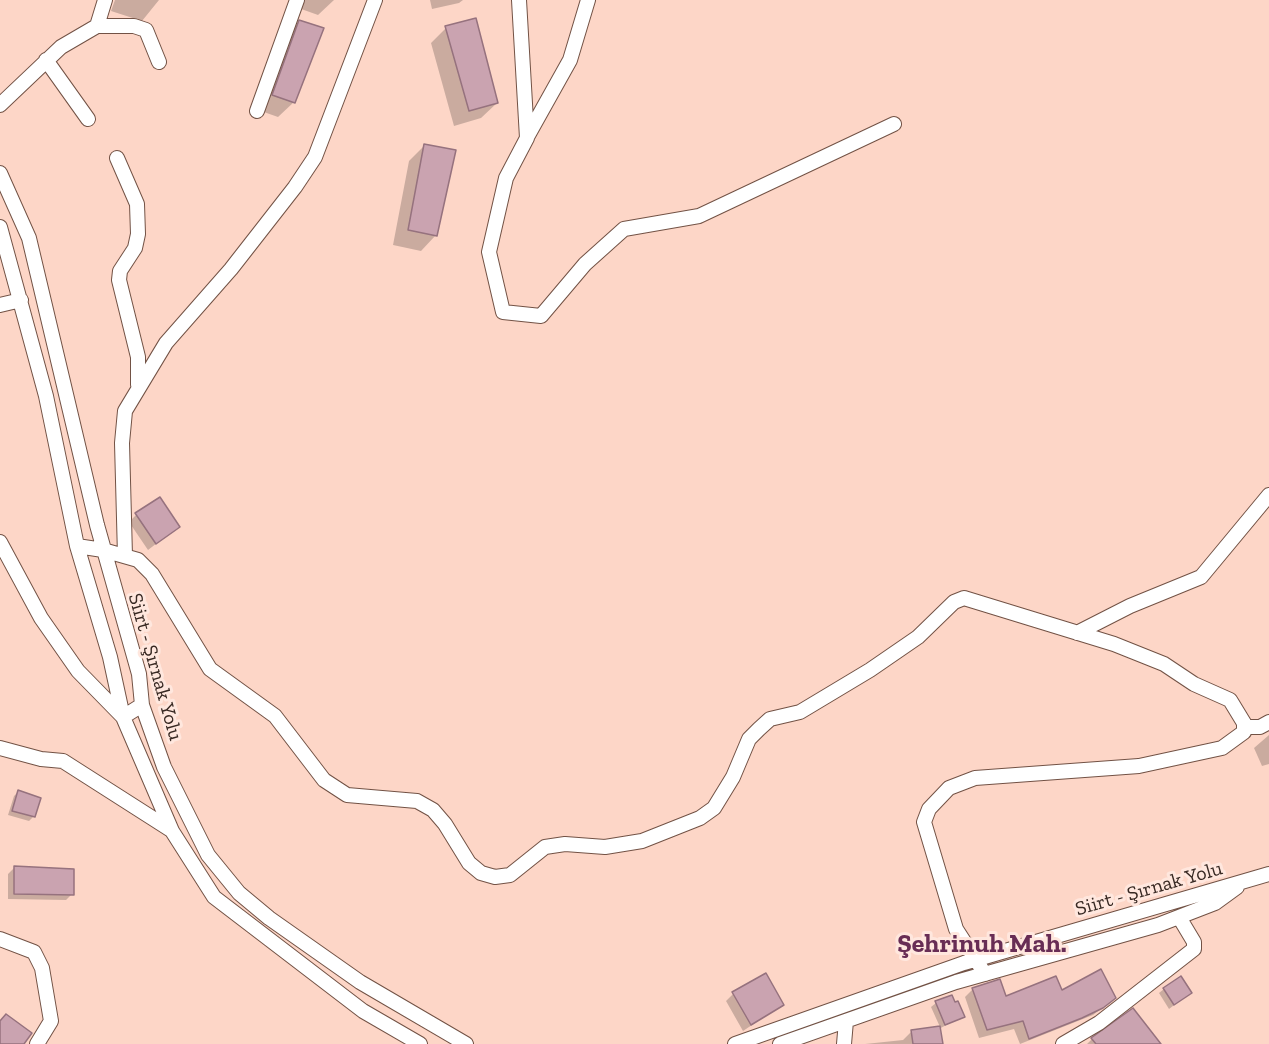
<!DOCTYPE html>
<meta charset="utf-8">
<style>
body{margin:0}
canvas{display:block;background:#fdd6c7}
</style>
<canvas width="1269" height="1044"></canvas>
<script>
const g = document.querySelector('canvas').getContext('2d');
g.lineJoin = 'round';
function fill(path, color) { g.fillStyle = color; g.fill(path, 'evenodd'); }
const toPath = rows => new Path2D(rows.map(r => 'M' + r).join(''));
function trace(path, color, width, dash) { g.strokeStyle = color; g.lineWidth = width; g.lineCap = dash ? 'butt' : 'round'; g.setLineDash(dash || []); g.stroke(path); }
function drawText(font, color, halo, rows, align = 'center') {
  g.font = font + ' "Zilla Slab",serif'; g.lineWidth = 6; g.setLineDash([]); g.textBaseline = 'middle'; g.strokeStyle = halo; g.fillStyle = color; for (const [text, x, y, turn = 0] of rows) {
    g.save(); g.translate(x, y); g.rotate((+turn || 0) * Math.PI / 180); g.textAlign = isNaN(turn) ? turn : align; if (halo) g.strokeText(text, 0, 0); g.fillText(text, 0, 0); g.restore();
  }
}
fill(toPath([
 [115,0,159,0,142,21,111,11],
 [292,0,334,0,318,15,290,5],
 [430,0,463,0,459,3,432,9],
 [300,21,294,102,278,117,258,110,284,37],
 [446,28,497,103,481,118,454,126,431,43],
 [425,145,436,235,421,251,393,245,409,161],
 [136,515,178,527,148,550,129,522],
 [1269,735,1269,764,1262,766,1254,748],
 [19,791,34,816,29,821,8,815,14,796],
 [14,868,72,894,66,900,8,899,8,874],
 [973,989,1005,998,1061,992,1115,998,1093,1015,1020,1044,1014,1029,979,1038,965,997],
 [1164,989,1190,993,1169,1009,1159,993],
 [733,994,782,1005,743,1031,726,1001],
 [936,1003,963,1016,939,1029,941,1044,865,1044,903,1040,912,1031,940,1027,931,1007],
 [1092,1039,1160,1044,1087,1044]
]), '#0003');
const building = toPath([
 [476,18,498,103,469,111,445,26,476,18],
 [299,20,324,28,295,103,272,95,299,20],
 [424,144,456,150,437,236,408,230,424,144],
 [160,497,180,527,156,544,135,513,160,497],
 [18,790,41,798,35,817,12,811,18,790],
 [14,866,74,869,74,895,14,894,14,866],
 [1101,969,1116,998,1103,1008,1082,1018,1029,1039,1023,1021,987,1030,972,988,1000,979,1006,996,1056,976,1062,990,1101,969],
 [766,973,784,1005,751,1025,732,992,766,973],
 [1181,976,1192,993,1174,1005,1163,988,1181,976],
 [952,995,955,1002,958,1001,965,1017,945,1025,935,1001,952,995],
 [1133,1008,1161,1044,1096,1044,1091,1038,1133,1008],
 [6,1014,32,1033,24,1044,0,1044,0,1021,6,1014],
 [940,1026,943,1044,913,1044,911,1030,940,1026]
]);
fill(building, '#caa3b0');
trace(building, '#96727e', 1.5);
const minor = toPath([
 [519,0,527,138,506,178,489,252,503,312,541,316,585,264,624,229,699,216,894,124],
 [97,26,105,0],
 [46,60,88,119],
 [0,105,61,47,97,26,134,26,146,30,159,62],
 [257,111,297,0],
 [527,137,570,60,588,0],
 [117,158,137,204,138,234,135,248,120,271,119,280,138,357,138,385],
 [0,173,29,238,97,525,139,674,142,705,164,767,208,855,239,893,269,918,360,982,466,1044],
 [0,227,46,396,77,546,110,657,123,717,172,831,214,897,363,1011,420,1044],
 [0,305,21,300],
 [0,542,41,618,78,671,123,717,142,705],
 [77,546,103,550,138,560,152,574,210,669,275,716,324,780,347,795,417,801,433,810,445,824,469,863,481,873,495,877,510,875,545,847,565,844,605,847,642,841,700,818,714,808,733,777,749,739,759,729,770,719,800,712,870,670,918,637,954,602,964,598,1114,644,1164,664,1194,684,1230,700,1244,723,1244,732,1222,748,1139,766,975,778,949,788,929,809,924,822,956,929,985,974],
 [125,556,122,443,125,411,166,343,231,269,295,187,315,157,375,0],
 [1077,633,1130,606,1201,577,1269,495],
 [1244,727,1260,727,1269,722],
 [0,748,41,759,63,761,171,830],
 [0,939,34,952,42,968,51,1021,37,1044],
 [735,1044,964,963,1269,874],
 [780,1044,956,982,1158,925,1215,903,1237,887],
 [844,1044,846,1021],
 [1063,1044,1099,1023,1194,949,1194,942,1179,917]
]);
trace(minor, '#725245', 16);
trace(minor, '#fff', 14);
drawText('20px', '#372822', '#ffe7de', [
 ["Siirt - Şırnak Yolu",155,667,74],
 ["Siirt - Şırnak Yolu",1149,889,-16]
]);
drawText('bold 26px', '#682d55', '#ffe7de', [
 ["Şehrinuh Mah.",982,945]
]);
</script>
